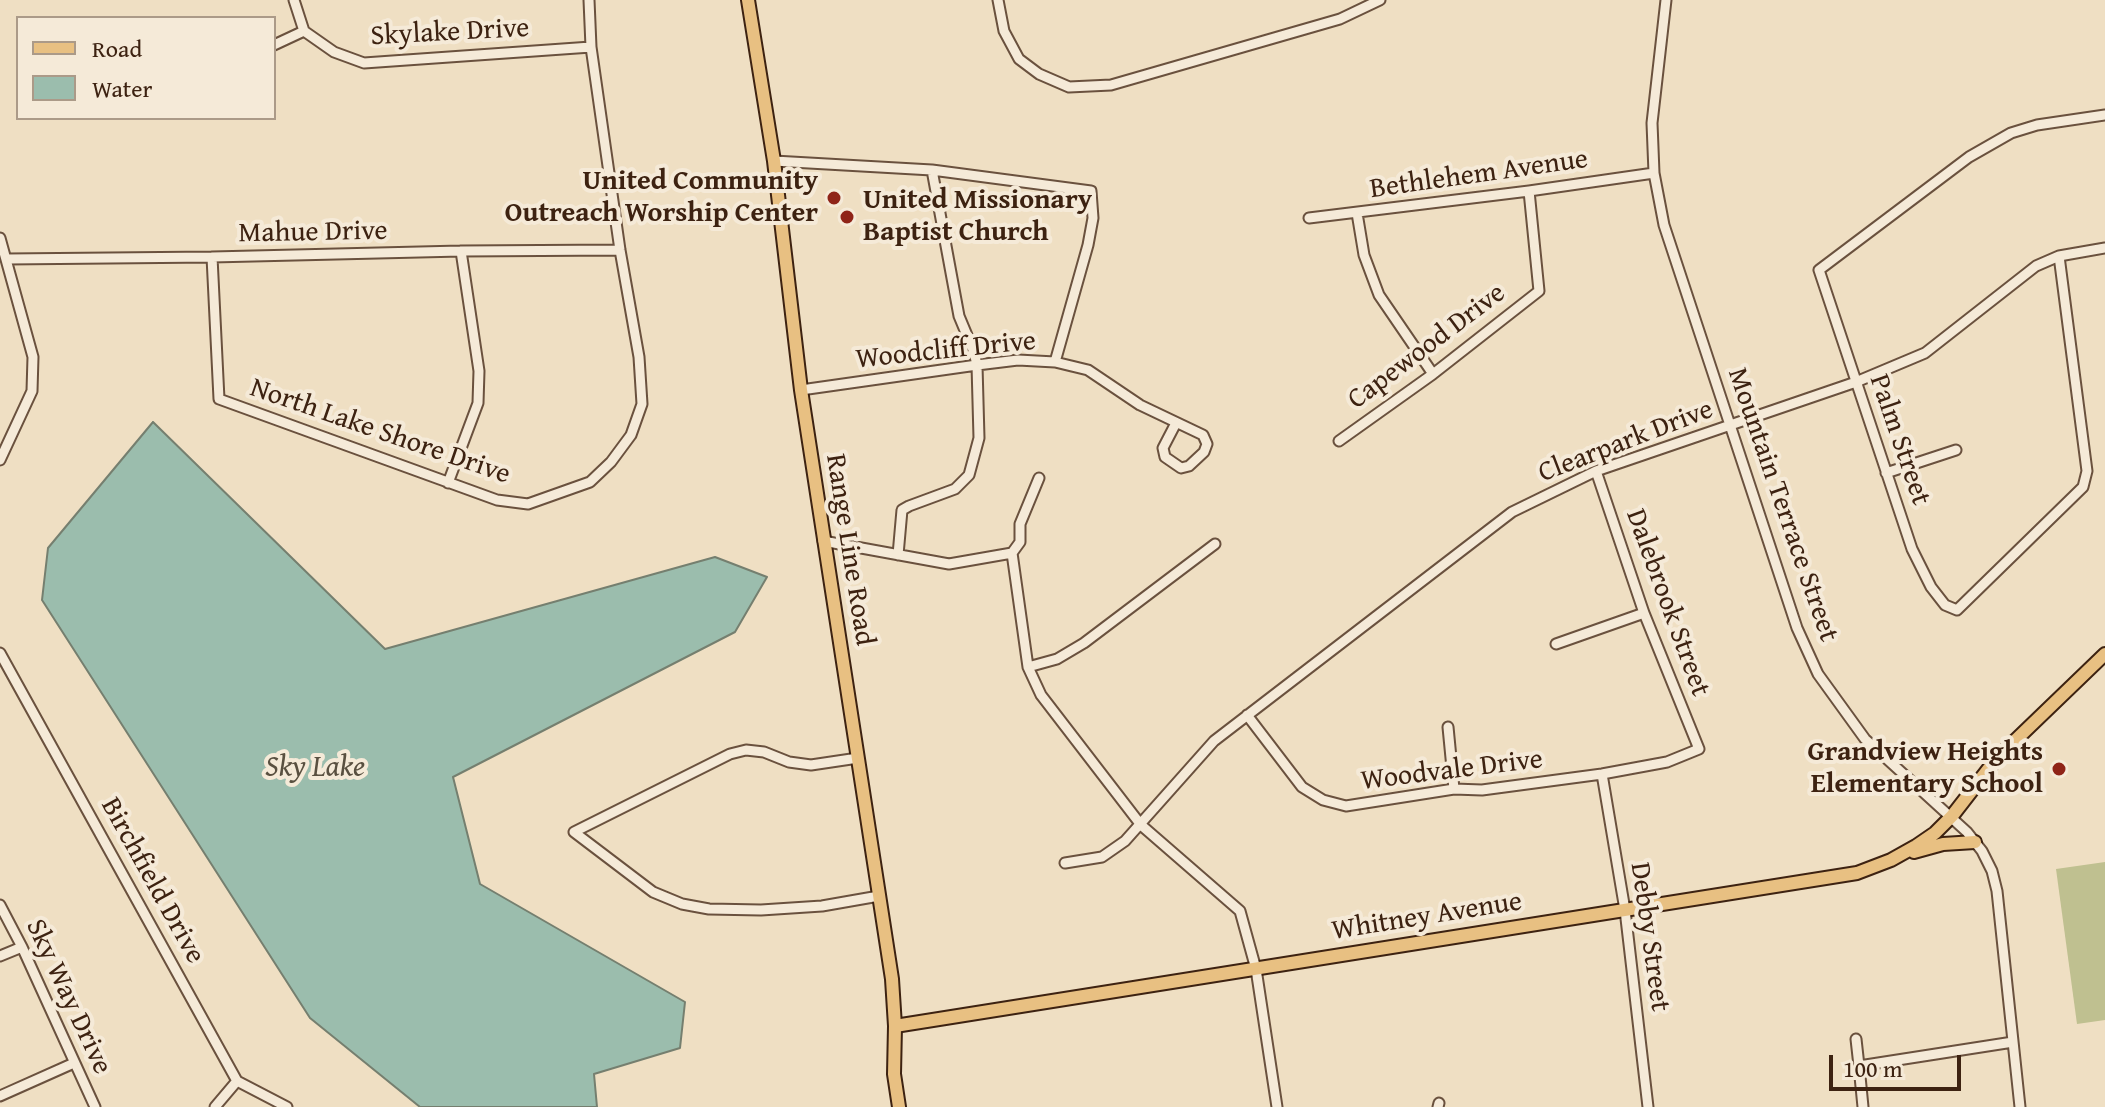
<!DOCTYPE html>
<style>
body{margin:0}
#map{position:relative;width:2105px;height:1107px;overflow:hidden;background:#efdfc3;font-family:"Gentium Book Plus",serif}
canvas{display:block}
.legend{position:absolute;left:16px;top:16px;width:260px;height:104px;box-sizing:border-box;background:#f5ead8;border:2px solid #ab9a88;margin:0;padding:10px 14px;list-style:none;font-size:24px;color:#3d2211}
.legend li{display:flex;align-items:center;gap:16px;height:40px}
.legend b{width:40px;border:2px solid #ab9a88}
.scale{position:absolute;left:1829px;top:1055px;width:132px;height:36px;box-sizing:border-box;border:4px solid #3d2211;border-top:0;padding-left:10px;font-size:24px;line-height:28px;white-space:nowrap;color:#3d2211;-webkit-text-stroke:6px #f5ead8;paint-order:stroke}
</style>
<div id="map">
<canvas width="2105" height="1107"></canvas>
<ul class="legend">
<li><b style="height:10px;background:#e8c082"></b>Road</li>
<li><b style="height:22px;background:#9bbdad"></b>Water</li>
</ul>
<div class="scale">100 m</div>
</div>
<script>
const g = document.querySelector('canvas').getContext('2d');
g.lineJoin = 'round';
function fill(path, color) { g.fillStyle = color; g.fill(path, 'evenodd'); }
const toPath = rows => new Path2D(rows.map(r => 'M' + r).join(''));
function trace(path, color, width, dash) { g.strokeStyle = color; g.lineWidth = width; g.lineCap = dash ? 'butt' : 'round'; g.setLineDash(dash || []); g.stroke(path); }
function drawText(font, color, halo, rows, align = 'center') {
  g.font = font + ' "Gentium Book Plus",serif'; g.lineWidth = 8; g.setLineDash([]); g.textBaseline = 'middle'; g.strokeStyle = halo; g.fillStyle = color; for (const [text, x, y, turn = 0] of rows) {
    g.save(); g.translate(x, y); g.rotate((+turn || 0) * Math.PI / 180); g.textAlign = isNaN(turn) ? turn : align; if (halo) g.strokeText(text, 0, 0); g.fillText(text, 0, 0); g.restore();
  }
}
fill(toPath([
 [2105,862,2105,1020,2077,1024,2056,869]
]), '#bfc090');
const water = toPath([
 [153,422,385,649,715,557,767,577,735,632,453,777,480,884,685,1002,680,1048,594,1074,597,1107,420,1107,310,1018,42,600,48,548,153,422]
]);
fill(water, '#9bbdad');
trace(water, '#757f6f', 2);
const minor = toPath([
 [294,0,304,31,334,52,364,63,591,47],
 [998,0,1004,31,1019,59,1039,74,1069,87,1111,85,1340,19,1380,0],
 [1666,0,1652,123,1654,173,1664,225,1797,628,1818,674,1865,739,1967,832,1982,851,1992,871,1997,891,2020,1107],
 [274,45,304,31],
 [774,161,932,170,1091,191,1093,218,1088,245,1055,362],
 [1357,213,1364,255,1379,295,1433,374],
 [1309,218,1529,191,1654,173],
 [0,238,33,357,32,391,0,460],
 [2059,256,2087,471,2083,487,1957,610,1945,605,1931,587,1912,549,1819,270,1969,157,2011,133,2037,125,2105,115],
 [212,257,219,399,497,500,528,504,590,482,611,462,631,435,642,404,639,357,620,250,591,47,589,0],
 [7,259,212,257,461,251,620,250],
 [801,390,977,365,1018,360,1055,362,1088,370,1140,405,1203,435,1207,444,1204,452,1189,466,1181,468,1165,457,1163,448,1176,423],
 [1339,441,1433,374,1539,291,1529,191],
 [1886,473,1956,450],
 [448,483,478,403,479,371,461,251],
 [823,541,949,564,1012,553],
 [1012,553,1028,667,1041,695,1141,825,1240,911,1256,969,1277,1107],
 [1012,553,1020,542,1020,524,1039,478],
 [898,555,902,510,909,506,955,489,969,475,979,438,977,365,974,352,959,316,932,170],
 [1556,644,1644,613],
 [0,653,237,1081,287,1107],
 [1028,667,1057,659,1084,643,1215,544],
 [1247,715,1302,787,1323,800,1346,806,1454,789,1482,790,1602,774,1667,762,1699,749,1644,613,1596,471],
 [1448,727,1454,789],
 [858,758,811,765,789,762,764,752,746,750,730,754,574,832,653,892,682,904,709,909,761,910,822,906,879,896],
 [1602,774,1625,910,1648,1107],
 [1065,863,1102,857,1125,841,1214,741,1512,512,1596,471,1856,382,1925,353,2036,266,2059,256,2105,248],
 [0,905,22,947,95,1107],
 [0,956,22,947],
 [1856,1039,1859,1066],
 [0,1096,74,1063],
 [215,1107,237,1081],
 [1438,1107,1439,1103],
 [1863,1107,1859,1066,2013,1042]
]);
const major = toPath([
 [748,0,774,161,801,390,892,979,895,1026,894,1074,899,1107],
 [1914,852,1943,844,1975,842],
 [895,1026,1857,873,1891,860,1916,846,1935,833,1952,816,1997,758,2105,654]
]);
trace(minor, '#6a513e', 13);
trace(major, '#3d2211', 16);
trace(minor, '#f5ead8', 9);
trace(major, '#e8c082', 12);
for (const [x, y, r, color] of [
 [834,198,8,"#8f2418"],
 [847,217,8,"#8f2418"],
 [2059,769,8,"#8f2418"]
]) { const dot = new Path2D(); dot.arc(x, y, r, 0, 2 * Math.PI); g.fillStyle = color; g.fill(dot); trace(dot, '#f5ead8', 3); }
drawText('28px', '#3d2211', '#f5ead8', [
 ["Skylake Drive",450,33,-3],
 ["Bethlehem Avenue",1479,175,-8],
 ["Mahue Drive",313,233,-1],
 ["Capewood Drive",1427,347,-37],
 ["Woodcliff Drive",946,351,-6],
 ["North Lake Shore Drive",380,432,19],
 ["Palm Street",1899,440,71],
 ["Clearpark Drive",1626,442,-21],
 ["Mountain Terrace Street",1782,505,71],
 ["Range Line Road",849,550,81],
 ["Dalebrook Street",1667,603,70],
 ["Woodvale Drive",1452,771,-7],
 ["Birchfield Drive",152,881,61],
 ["Whitney Avenue",1427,917,-9],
 ["Debby Street",1649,937,82],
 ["Sky Way Drive",68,997,65]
]);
drawText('bold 28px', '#3d2211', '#f5ead8', [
 ["United Community",818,182],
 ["Outreach Worship Center",818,214],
 ["United Missionary",863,201,"left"],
 ["Baptist Church",863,233,"left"],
 ["Grandview Heights",2043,753],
 ["Elementary School",2043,785]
], 'right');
drawText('italic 30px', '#595040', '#f5ead8', [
 ["Sky Lake",315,768]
]);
</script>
